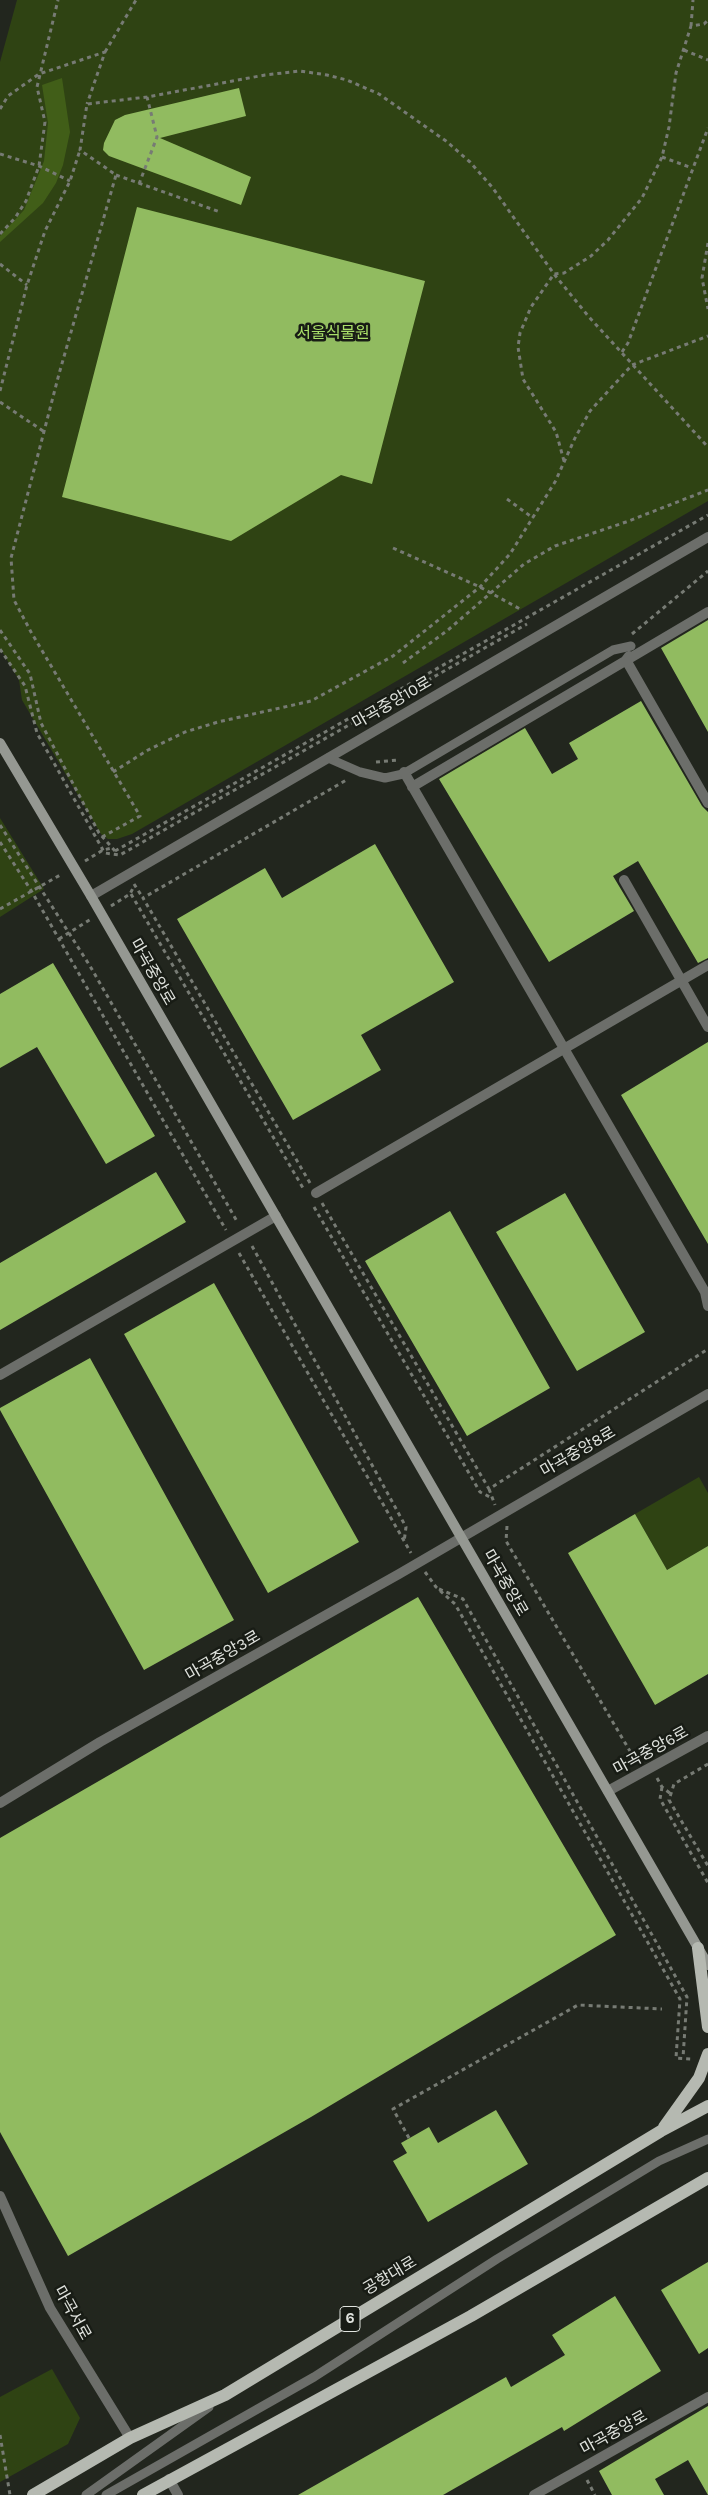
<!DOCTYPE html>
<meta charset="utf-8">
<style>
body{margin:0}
canvas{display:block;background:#22261e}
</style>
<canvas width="708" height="2495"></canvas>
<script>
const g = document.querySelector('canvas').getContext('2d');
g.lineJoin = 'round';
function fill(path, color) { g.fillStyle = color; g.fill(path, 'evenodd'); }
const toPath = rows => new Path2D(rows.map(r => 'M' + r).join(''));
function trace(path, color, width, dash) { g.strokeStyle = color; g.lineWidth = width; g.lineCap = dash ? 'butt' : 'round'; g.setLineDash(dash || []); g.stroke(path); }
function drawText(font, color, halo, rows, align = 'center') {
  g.font = font + ' Karla,"Noto Sans KR",sans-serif'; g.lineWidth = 5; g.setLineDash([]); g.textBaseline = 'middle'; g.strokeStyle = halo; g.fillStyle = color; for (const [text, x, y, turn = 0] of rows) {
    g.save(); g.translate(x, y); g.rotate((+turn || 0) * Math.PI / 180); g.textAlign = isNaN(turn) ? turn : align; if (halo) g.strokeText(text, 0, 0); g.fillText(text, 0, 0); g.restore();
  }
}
fill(toPath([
 [17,0,708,0,708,501,132,834,117,839,108,839,101,834,22,700,19,680,0,648,0,62],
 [0,818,44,889,0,917],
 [699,1477,708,1493,708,1546,667,1570,635,1514],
 [52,2369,80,2418,68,2444,0,2482,0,2397]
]), '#2f4313');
fill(toPath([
 [62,78,70,132,63,165,56,183,43,203,0,242,0,236,24,210,44,161,48,123,42,85]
]), '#415e18');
fill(toPath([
 [239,88,246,116,160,138,251,177,241,205,109,156,103,150,104,143,115,120,125,115],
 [137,207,425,281,372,484,341,475,231,541,62,497],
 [708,620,708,732,661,648],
 [641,701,702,806,708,812,708,958,698,963,638,861,613,876,634,911,549,962,439,779,525,728,552,774,578,759,569,743],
 [375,844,454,982,361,1035,381,1070,293,1120,177,919,265,868,282,898],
 [53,963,155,1136,106,1164,37,1047,0,1068,0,994],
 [708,1042,708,1244,621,1095],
 [156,1172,186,1222,0,1330,0,1263],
 [565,1193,645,1332,577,1371,496,1232],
 [450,1211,550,1388,467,1436,365,1261],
 [214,1283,359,1542,268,1593,124,1334],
 [90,1358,234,1620,144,1670,0,1410,0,1408],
 [635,1514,667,1570,708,1546,708,1674,655,1705,568,1553],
 [418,1597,616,1935,311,2117,68,2256,0,2132,0,1838],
 [496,2110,528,2164,428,2222,393,2161,407,2153,401,2143,429,2127,438,2143],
 [708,2262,708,2348,699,2354,661,2290],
 [615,2296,661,2371,564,2431,562,2427,443,2495,298,2495,506,2377,511,2387,565,2355,552,2335],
 [708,2406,708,2495,688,2460,655,2479,664,2495,612,2495,599,2471]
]), '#91bb60');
trace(toPath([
 [691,26,693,0],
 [684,50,708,60],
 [105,52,136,0],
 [0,109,8,96,39,74,105,52,87,104],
 [0,154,39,166,70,181],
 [662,157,692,168],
 [116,175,220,212],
 [139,184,157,137,147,97],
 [0,234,15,218,26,201,39,166,45,122,37,87,58,0],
 [708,243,702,278,708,309],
 [0,264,27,285],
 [622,352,628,343,708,128],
 [0,391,27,285,45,231,70,181,80,150],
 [0,402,43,431],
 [564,461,556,432,523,379,518,347,520,333,531,307,554,274,564,273,591,256,608,240,642,198,662,157,669,127,676,73,691,26,704,24,708,20],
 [507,499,533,518],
 [393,548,480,587,520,609],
 [0,630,30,674,41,723,99,833,115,851],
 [632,634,708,571],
 [0,649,25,686,37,733,103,850,105,853,120,855,527,624],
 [403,663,448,630,524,564,555,546,626,522,708,490],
 [376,762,398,760],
 [113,772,148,750,185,732,218,722,311,701,393,656,480,587,510,554,555,482,575,438,590,411,632,365,708,336],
 [0,825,90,966,238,1223],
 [102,837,140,816,31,632,14,600,11,558,59,374,116,175,80,150,87,104,147,97,265,75,300,71,327,75,347,80,379,94,446,141,470,162,492,187,554,274,589,317,708,447],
 [0,842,32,892,226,1230],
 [115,851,708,515],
 [85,861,103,850,112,848],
 [134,884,143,898],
 [131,894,303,1188],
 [111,906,130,894,133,888],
 [0,909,62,874],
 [59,939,91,919],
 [310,1183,143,898,348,779],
 [322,1203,489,1489,708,1349],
 [314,1207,480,1492,490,1497],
 [252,1246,406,1527,404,1542],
 [239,1253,411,1553],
 [489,1489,495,1505],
 [507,1526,506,1541,634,1758,638,1758],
 [425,1572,436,1587,455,1604,680,1999,676,2058,692,2059],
 [439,1589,463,1599,687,1997,683,2058],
 [708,1764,674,1784,669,1800,708,1866],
 [657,1778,662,1787,671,1794],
 [662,1787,660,1799,708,1883],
 [409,2138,393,2109,578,2005,662,2009],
 [0,2435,10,2495],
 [587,2480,595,2495]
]), '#777b74', 3, [4, 4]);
trace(toPath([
 [328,758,360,772,385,778,403,774,613,650,631,646],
 [86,2495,209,2407],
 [106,2495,314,2377,497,2259,659,2161,708,2139]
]), '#6c6e6a', 9);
trace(toPath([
 [629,656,626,660,708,803],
 [404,772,705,1292,708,1306],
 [412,787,708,612],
 [624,880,708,1027],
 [316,1193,708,965]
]), '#6c6e6a', 10);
trace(toPath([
 [91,896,708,537],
 [0,1375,276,1216],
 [608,1791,708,1736],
 [0,1803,100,1742,399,1574,708,1394],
 [0,2196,50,2308,130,2438],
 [169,2479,178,2495],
 [534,2495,708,2397]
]), '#6c6e6a', 10);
trace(toPath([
 [0,743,91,896,708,1965]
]), '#959892', 10);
trace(toPath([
 [698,1948,708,2027],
 [664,2127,699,2078,708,2054],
 [33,2495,130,2438,225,2395,661,2131,708,2106],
 [143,2495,471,2316,708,2178]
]), '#b5b9b1', 12);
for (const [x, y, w] of [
 [350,2319,20]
]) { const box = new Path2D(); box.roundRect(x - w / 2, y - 12.5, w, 25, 4); g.fillStyle = '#181c15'; g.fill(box); trace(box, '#e0e3de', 1); }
drawText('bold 15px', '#e0e3de', null, [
 ["6",350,2319]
]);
drawText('16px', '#a9df69', '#181c15', [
 ["서울식물원",333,333]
]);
drawText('16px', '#e0e3de', '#181c15', [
 ["마곡중앙10로",392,703,-30],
 ["마곡중앙로",152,972,60],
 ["마곡중앙8로",578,1452,-30],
 ["마곡중앙로",505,1583,60],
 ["마곡중앙3로",223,1656,-30],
 ["마곡중앙6로",651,1751,-29],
 ["공항대로",390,2276,-31],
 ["마곡서로",72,2313,61],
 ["마곡중앙로",614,2433,-29]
]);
</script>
